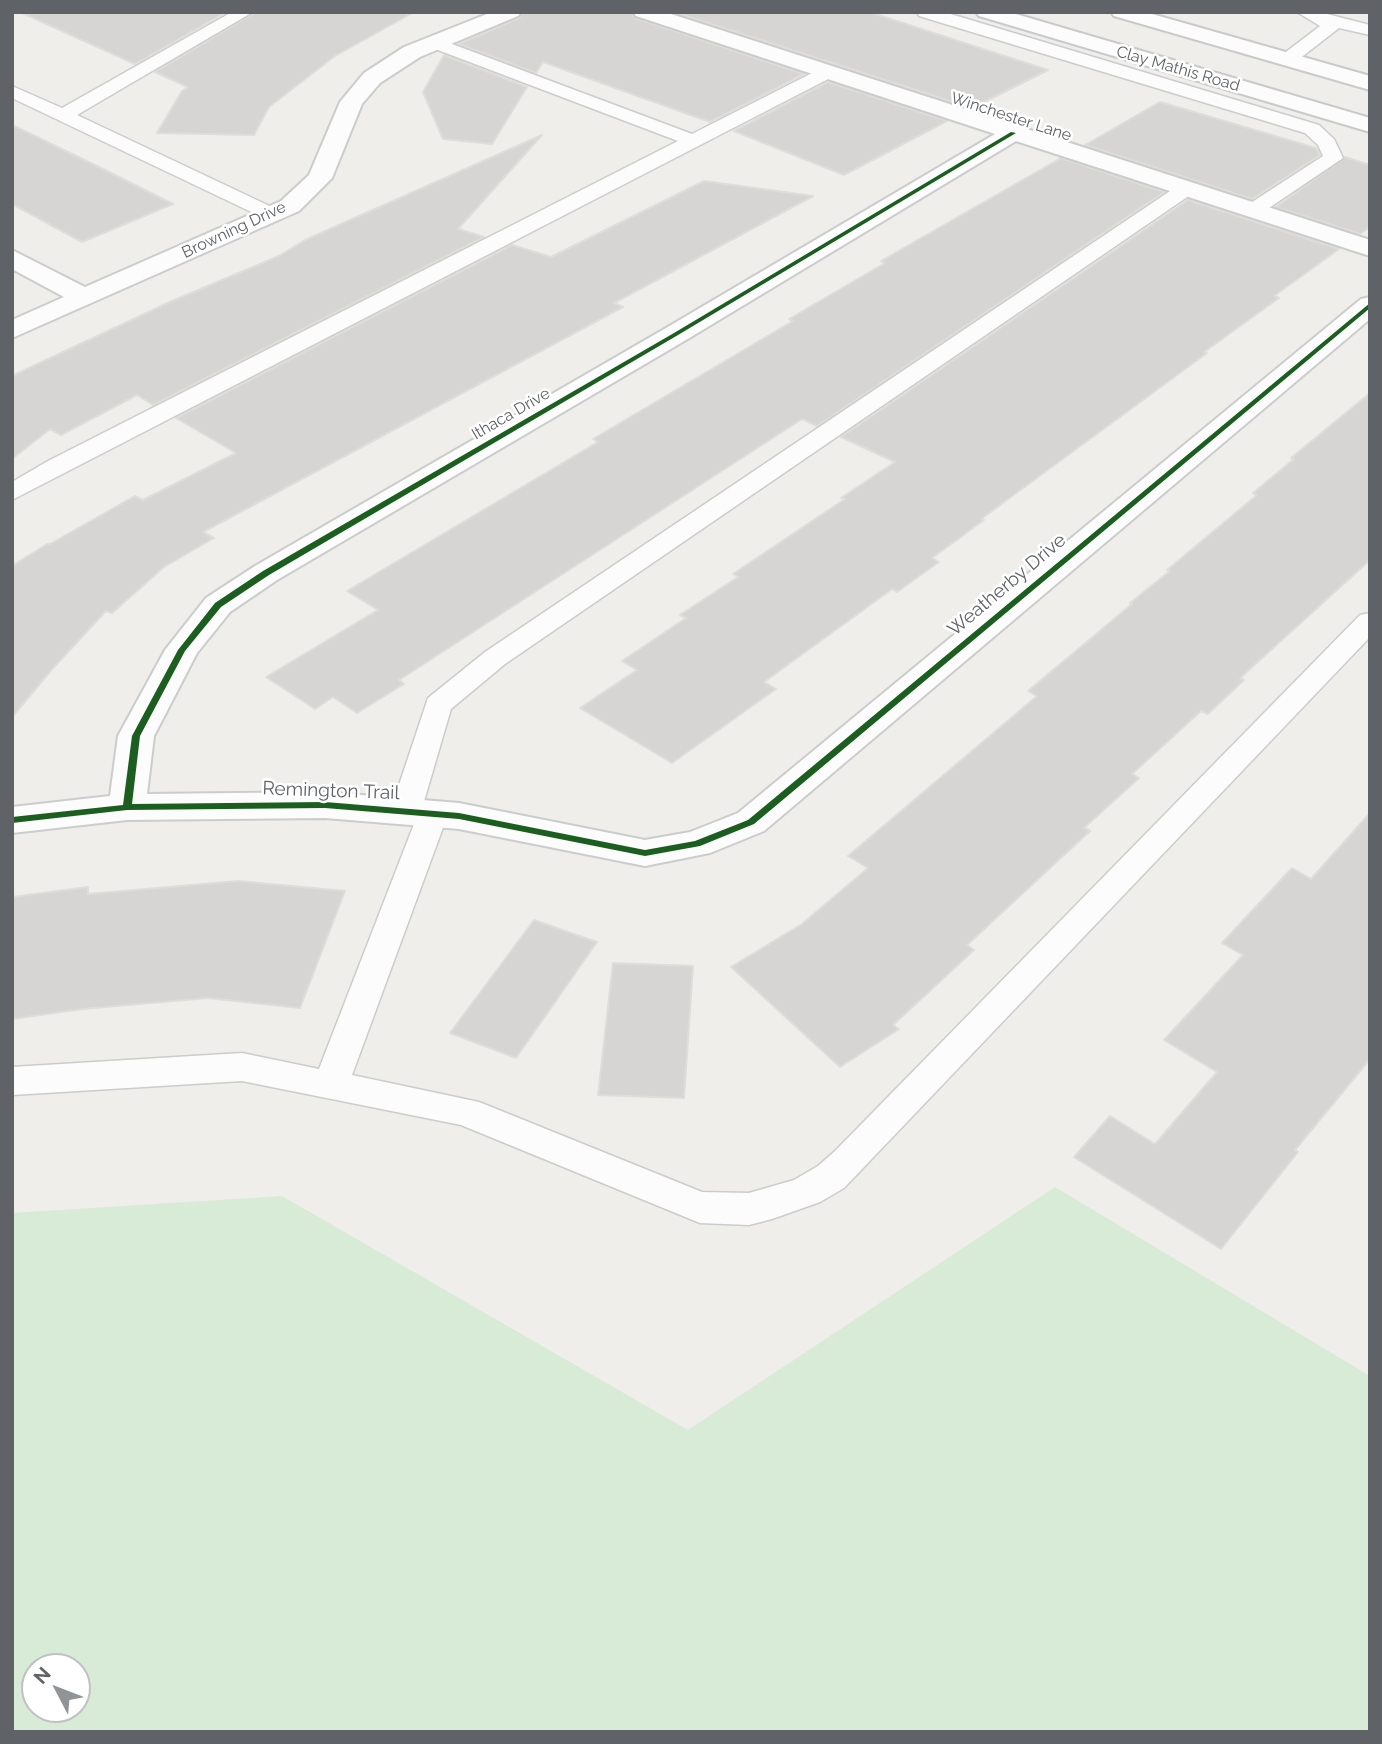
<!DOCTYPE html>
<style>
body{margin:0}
#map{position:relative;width:1382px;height:1744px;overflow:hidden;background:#efeeea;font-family:Raleway,sans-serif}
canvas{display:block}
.frame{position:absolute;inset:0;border:14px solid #5f6368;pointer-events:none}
.north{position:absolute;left:21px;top:1653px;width:70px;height:70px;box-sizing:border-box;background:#fff;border:2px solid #bfc1c3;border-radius:50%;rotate:312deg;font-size:19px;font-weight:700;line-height:28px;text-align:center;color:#5f6368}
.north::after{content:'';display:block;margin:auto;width:24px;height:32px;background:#919496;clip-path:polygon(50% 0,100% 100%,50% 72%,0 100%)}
</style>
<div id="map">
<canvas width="1382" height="1744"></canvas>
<div class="frame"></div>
<div class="north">N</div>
</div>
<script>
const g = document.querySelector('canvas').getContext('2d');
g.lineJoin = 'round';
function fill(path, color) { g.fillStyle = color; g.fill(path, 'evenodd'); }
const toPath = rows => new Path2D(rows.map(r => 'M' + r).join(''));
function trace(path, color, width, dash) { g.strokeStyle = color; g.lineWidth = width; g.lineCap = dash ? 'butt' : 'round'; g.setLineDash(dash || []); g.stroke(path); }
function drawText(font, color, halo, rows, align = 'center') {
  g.font = font + ' Raleway,sans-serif'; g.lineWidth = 5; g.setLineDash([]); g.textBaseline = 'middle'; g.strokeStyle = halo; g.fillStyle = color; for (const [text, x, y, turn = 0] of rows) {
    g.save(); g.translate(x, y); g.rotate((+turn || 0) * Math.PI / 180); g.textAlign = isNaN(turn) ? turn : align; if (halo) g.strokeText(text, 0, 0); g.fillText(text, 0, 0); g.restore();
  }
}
fill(toPath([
 [1055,1187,1370,1376,1370,1732,12,1732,12,1213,282,1196,688,1430],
 [35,1667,77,1667,77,1709,35,1709]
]), '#d8ebd6');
const building = toPath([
 [20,12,226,12,135,64,20,12],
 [256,12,414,12,335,56,269,107,254,135,157,133,182,91,188,87,155,72,256,12],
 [523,12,631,12,635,18,804,74,710,122,543,62,536,73,459,44,519,18,523,12],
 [674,12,869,12,1048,70,972,108,674,12],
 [444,55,527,87,492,144,443,139,423,92,444,55],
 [828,82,947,121,844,175,734,131,828,82],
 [1160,102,1316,148,1320,155,1252,199,1085,145,1160,102],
 [12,125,97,166,173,204,82,242,12,204,12,125],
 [542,135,458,229,484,237,153,405,137,395,61,435,50,429,12,459,12,376,172,301,279,256,305,240,542,135],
 [1345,157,1370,165,1370,227,1360,234,1276,207,1345,157],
 [1061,158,1164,192,817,426,802,419,399,680,404,684,357,713,333,697,315,709,266,677,378,610,347,591,598,442,593,439,793,321,789,319,885,263,881,261,1061,158],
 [704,181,813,196,614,303,623,307,203,532,214,538,164,567,112,613,106,611,54,667,12,717,12,566,47,544,50,544,135,496,143,500,236,453,176,418,512,245,551,257,704,181],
 [1188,200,1339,249,1274,296,1279,298,1204,352,1207,353,981,519,984,520,932,558,939,562,897,592,892,589,764,682,776,689,672,763,580,708,637,670,622,661,686,618,680,615,738,577,733,574,845,499,841,498,895,462,841,437,1188,200],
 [1370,393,1370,560,1240,678,1244,680,1208,714,1201,711,1132,774,1139,778,1084,828,1090,831,967,945,974,950,893,1025,899,1029,840,1067,731,967,802,924,868,868,848,856,1037,696,1028,691,1132,604,1130,603,1170,571,1167,570,1257,495,1253,493,1294,459,1291,458,1370,393],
 [1370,813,1370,1059,1295,1150,1298,1152,1221,1249,1074,1157,1110,1116,1155,1144,1217,1072,1164,1040,1243,955,1222,943,1292,868,1311,879,1370,813],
 [238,881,345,891,300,1008,208,998,82,1009,12,1019,12,897,88,887,88,894,238,881],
 [534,920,597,942,516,1058,450,1033,534,920],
 [613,963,693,966,684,1098,598,1095,613,963]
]);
fill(building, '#d6d5d3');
trace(building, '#deddd9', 2);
const service = toPath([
 [232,12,253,12,77,115,278,210,281,214,278,218,264,218,12,98,12,86,62,108,232,12],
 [917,12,944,12,1319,125,1334,139,1343,158,1260,214,1246,214,1243,210,1246,206,1323,156,1318,145,1305,133,919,16,917,12],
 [1297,12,1319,12,1370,25,1370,35,1339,28,1294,63,1282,63,1279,59,1282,55,1320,26,1297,12],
 [436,38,692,134,822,68,834,68,837,72,834,76,12,500,12,482,48,461,678,141,430,47,427,43,430,39,436,38],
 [1186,183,1193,185,1196,189,1193,193,505,664,451,709,422,808,433,804,444,807,448,814,352,1075,479,1102,702,1192,749,1193,794,1180,818,1166,834,1152,1360,615,1370,613,1370,637,844,1188,820,1202,772,1219,749,1225,700,1223,461,1125,242,1081,12,1095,12,1067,242,1053,319,1069,416,819,405,822,394,819,390,812,428,698,485,652,1179,185,1186,183]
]);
const minor = toPath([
 [492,12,521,12,518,16,420,57,380,83,362,104,332,178,299,211,12,338,12,320,64,297,12,269,12,250,85,287,281,201,309,175,340,102,364,73,404,47,492,12],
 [633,12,665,12,1370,240,1370,256,1016,141,686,340,277,580,230,612,197,653,154,736,147,794,325,792,459,803,645,840,690,832,738,813,1361,299,1370,297,1370,319,764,831,710,853,645,866,459,829,325,818,127,820,12,833,12,807,110,796,118,736,165,650,206,598,255,566,666,328,995,134,636,16,633,12]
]);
const secondary = toPath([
 [976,12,1009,12,1370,118,1370,132,979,16,976,12],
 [1111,12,1145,12,1370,76,1370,90,1114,16,1111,12]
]);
trace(service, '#cbcccc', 3);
trace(minor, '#cbcccc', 4);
trace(secondary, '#cacacb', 4);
fill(service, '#fdfcfc');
fill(minor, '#fdfcfc');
fill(secondary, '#fdfcfc');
fill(toPath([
 [1011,132,1016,133,678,335,269,575,221,607,185,651,140,736,132,804,325,802,459,813,645,850,695,841,748,820,1370,303,1370,308,754,824,700,846,645,856,459,819,325,808,127,810,12,823,12,817,123,805,132,736,178,650,215,603,263,571,674,333,1011,132]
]), '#1b5e20');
drawText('16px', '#5f6368', '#fff', [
 ["Clay Mathis Road",1178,69,16],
 ["Winchester Lane",1011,117,18],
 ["Browning Drive",234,230,-25],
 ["Ithaca Drive",511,414,-30]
]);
drawText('19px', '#5f6368', '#fff', [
 ["Weatherby Drive",1007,585,-40],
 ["Remington Trail",331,791,2]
]);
</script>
